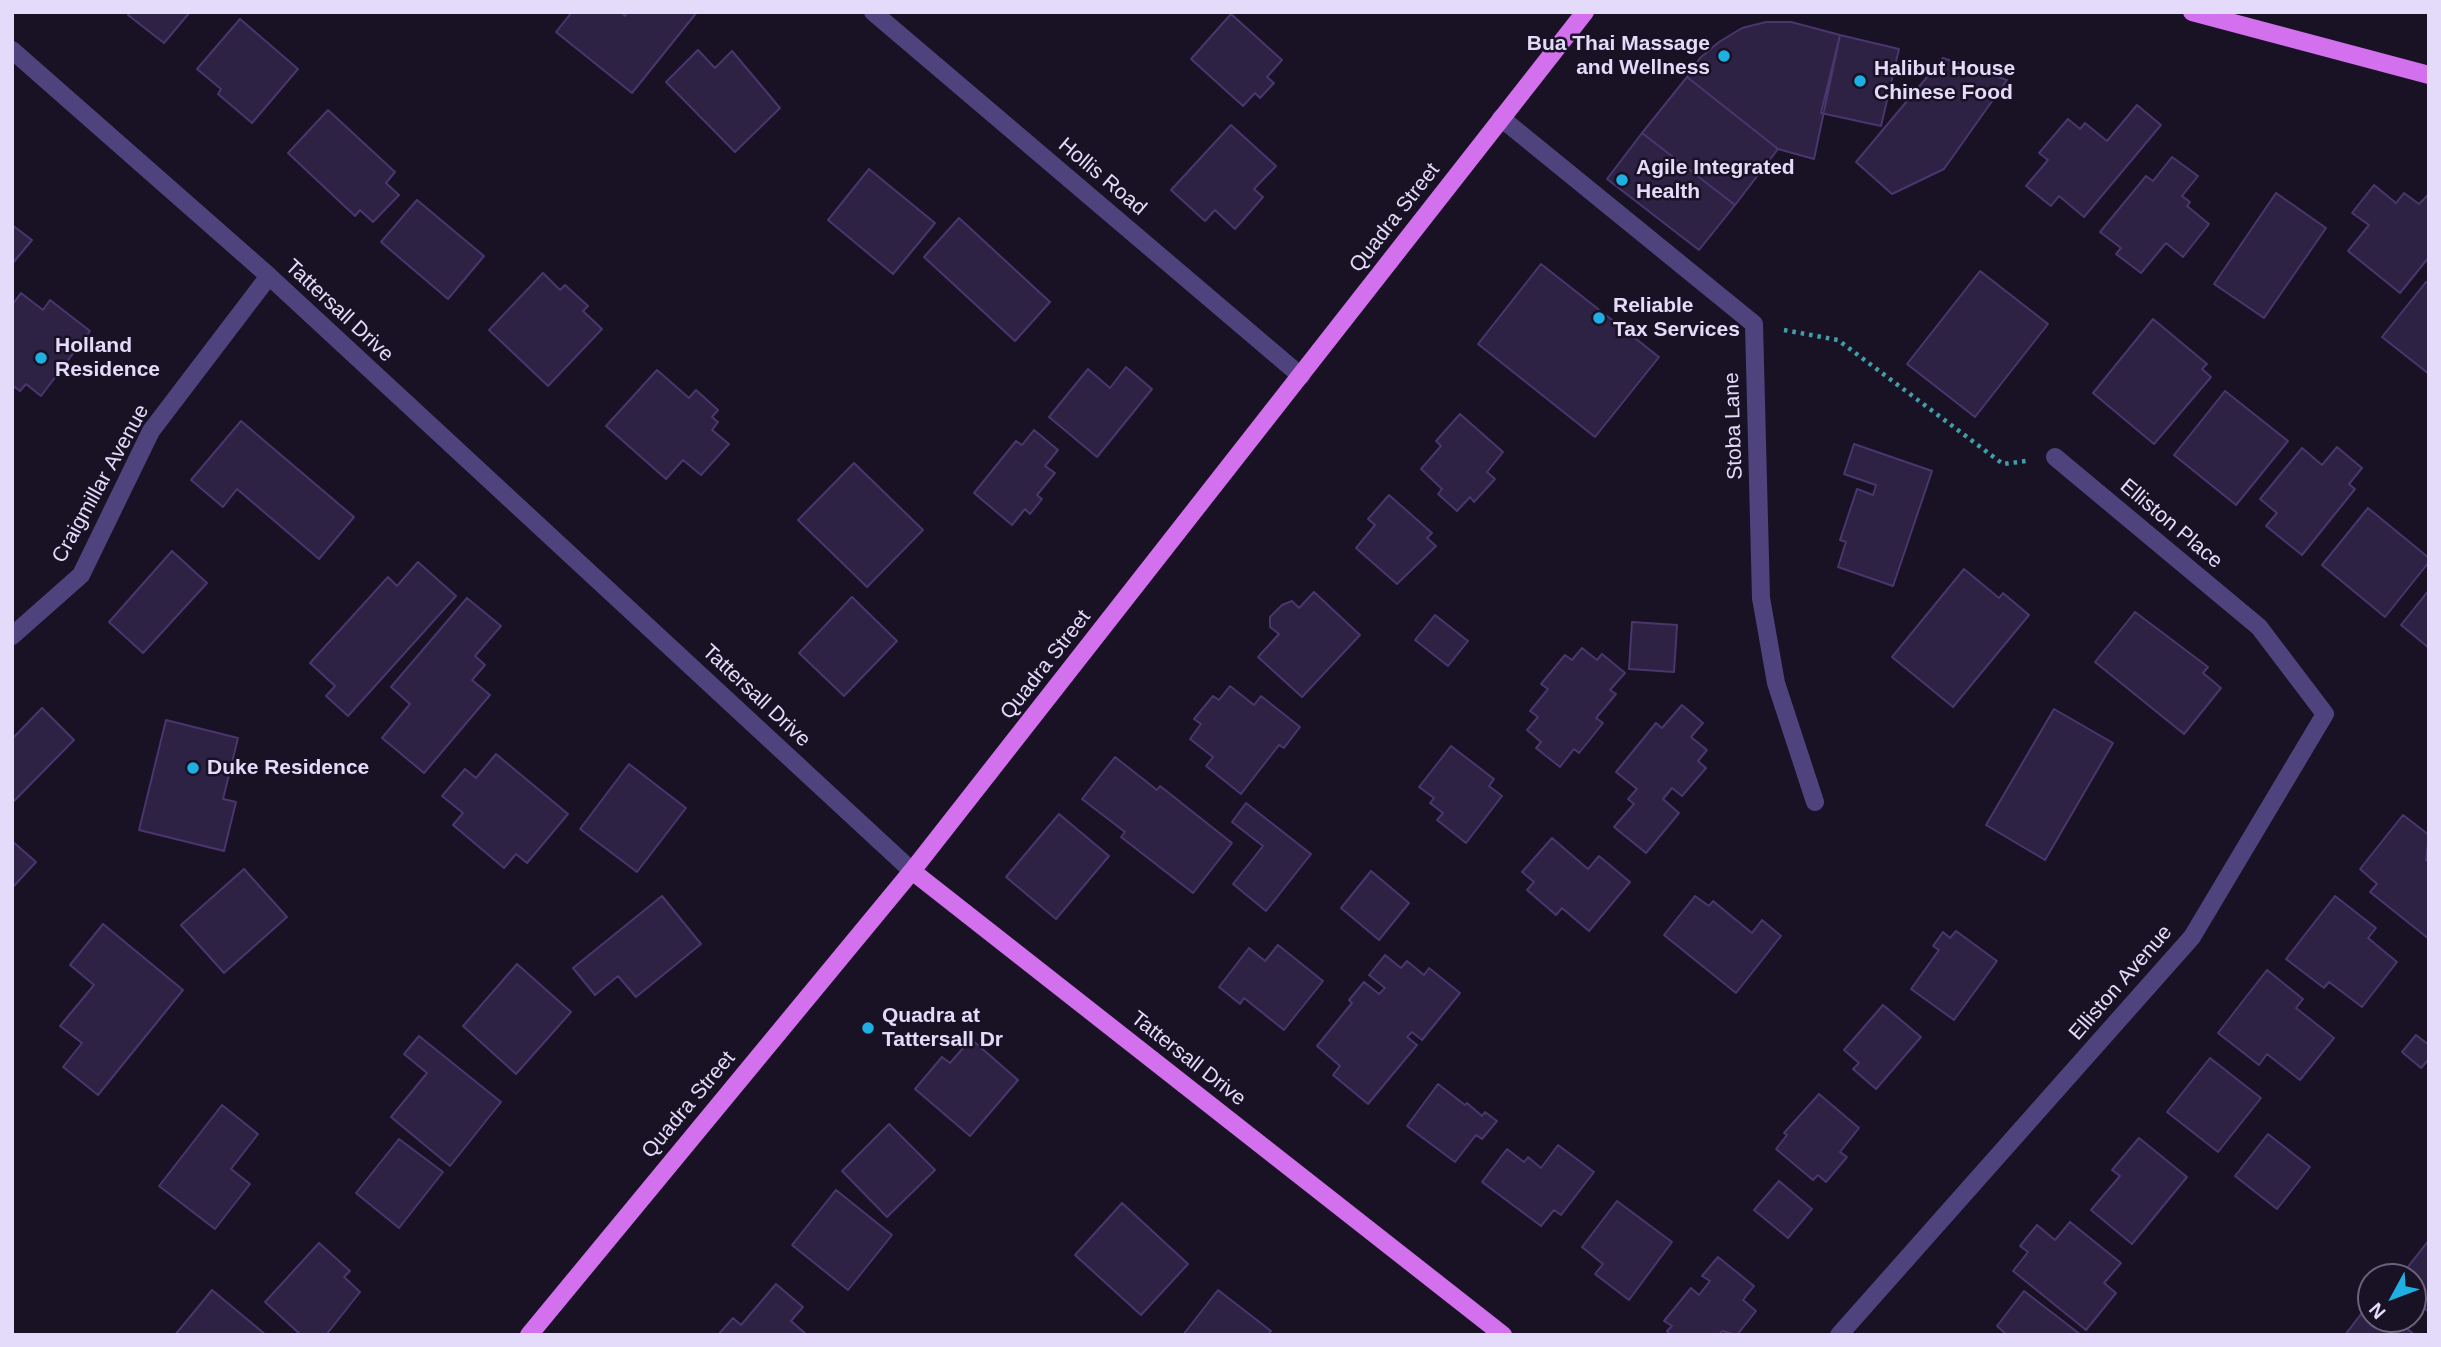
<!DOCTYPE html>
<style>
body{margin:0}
#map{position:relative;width:2441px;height:1347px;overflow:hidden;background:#191225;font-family:Helvetica,sans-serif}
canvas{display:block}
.frame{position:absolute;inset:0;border:14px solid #e4dbfa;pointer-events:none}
.north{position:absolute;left:2357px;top:1263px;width:70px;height:70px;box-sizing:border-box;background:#191225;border:2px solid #6a627a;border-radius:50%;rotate:229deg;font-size:19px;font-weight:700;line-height:28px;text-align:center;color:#e4dbfa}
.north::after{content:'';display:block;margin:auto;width:24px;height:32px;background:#1fb0e3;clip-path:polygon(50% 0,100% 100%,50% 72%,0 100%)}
</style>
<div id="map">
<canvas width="2441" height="1347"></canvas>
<div class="frame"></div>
<div class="north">N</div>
</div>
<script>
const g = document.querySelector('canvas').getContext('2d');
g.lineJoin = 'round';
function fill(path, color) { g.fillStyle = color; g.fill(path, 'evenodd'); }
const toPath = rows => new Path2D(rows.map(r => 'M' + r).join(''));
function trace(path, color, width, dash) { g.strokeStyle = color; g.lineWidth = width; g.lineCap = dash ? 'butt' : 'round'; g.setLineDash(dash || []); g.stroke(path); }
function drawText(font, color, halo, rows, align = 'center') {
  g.font = font + ' Helvetica,sans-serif'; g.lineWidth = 5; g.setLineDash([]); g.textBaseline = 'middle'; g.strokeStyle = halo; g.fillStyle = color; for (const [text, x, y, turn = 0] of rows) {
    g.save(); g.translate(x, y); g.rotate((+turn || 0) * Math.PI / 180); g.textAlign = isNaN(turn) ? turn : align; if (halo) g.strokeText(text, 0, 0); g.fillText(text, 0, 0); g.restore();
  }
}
const building = toPath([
 [130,12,190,12,164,43,128,15,130,12],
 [572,12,621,12,625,16,628,12,697,12,632,93,556,32,572,12],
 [1231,14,1282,60,1267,77,1274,83,1260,98,1255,93,1243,106,1191,59,1231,14],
 [240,19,298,69,252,123,218,94,221,89,197,69,240,19],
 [1766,22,1791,22,1840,35,1814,159,1778,149,1687,77,1700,58,1719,42,1742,28,1766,22],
 [1840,35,1899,49,1881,126,1821,113,1840,35],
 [698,50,715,68,732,51,780,108,735,152,666,82,698,50],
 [1943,58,2007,80,1944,169,1892,194,1856,162,1943,58],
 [1687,77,1778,149,1735,205,1642,133,1687,77],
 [2137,105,2161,125,2084,217,2059,196,2051,206,2026,186,2048,160,2039,153,2068,119,2080,129,2085,123,2107,141,2137,105],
 [328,110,395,172,386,183,399,195,373,222,360,210,355,216,288,153,328,110],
 [1231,125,1276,166,1254,189,1263,197,1235,229,1215,210,1205,221,1171,190,1231,125],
 [1642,133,1735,205,1699,250,1607,179,1642,133],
 [2172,157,2198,176,2182,196,2190,202,2187,206,2209,224,2183,257,2166,243,2141,273,2116,254,2121,248,2100,232,2146,176,2153,181,2172,157],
 [869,169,935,223,893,274,828,220,869,169],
 [2374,185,2396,203,2404,193,2419,204,2429,194,2429,257,2400,293,2348,251,2369,225,2352,213,2374,185],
 [2276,193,2326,228,2264,318,2214,284,2276,193],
 [417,200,484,256,448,299,381,242,417,200],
 [959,218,1050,302,1015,341,924,257,959,218],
 [12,225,32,240,12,264,12,225],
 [1541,264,1659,357,1595,437,1478,344,1541,264],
 [1980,271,2048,324,1975,417,1907,364,1980,271],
 [543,273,560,290,565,285,588,306,583,311,602,329,548,386,489,330,543,273],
 [2426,282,2429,284,2429,374,2382,337,2426,282],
 [21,293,43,310,50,300,90,331,41,396,26,384,20,391,12,385,12,305,21,293],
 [2153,319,2207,364,2202,369,2211,377,2154,444,2093,393,2153,319],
 [1126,367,1152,389,1097,457,1049,417,1088,369,1110,388,1126,367],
 [657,370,689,398,696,390,718,410,712,417,718,422,712,430,729,444,701,475,683,460,666,479,606,426,657,370],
 [2225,391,2288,441,2236,505,2174,455,2225,391],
 [1460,414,1503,452,1487,472,1495,479,1474,502,1470,497,1457,511,1438,494,1442,489,1421,469,1441,446,1436,441,1460,414],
 [241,421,354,517,319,559,237,489,223,507,191,480,241,421],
 [1034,430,1058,450,1045,466,1055,473,1037,495,1042,499,1030,514,1025,509,1012,525,974,493,1016,441,1022,445,1034,430],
 [1854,444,1932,471,1893,586,1838,567,1846,542,1840,540,1857,489,1873,495,1876,485,1844,474,1854,444],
 [2337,447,2362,468,2349,484,2355,489,2302,555,2266,526,2277,513,2260,499,2302,448,2322,465,2337,447],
 [854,463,923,530,867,587,798,520,854,463],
 [1389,495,1432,533,1427,538,1436,546,1397,584,1356,548,1375,525,1368,519,1389,495],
 [2368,508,2429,558,2429,562,2385,617,2322,565,2368,508],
 [172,551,207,583,143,653,109,622,172,551],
 [418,562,456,596,348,716,326,696,335,686,310,663,388,577,397,586,418,562],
 [1964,569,1999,598,2003,593,2029,615,1953,707,1892,657,1964,569],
 [2429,590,2429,648,2401,625,2429,590],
 [1314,592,1360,635,1302,697,1258,657,1279,634,1270,627,1270,617,1282,605,1292,601,1299,608,1314,592],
 [852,597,897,641,844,696,799,653,852,597],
 [467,598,501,626,475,656,485,665,472,680,490,695,424,773,382,738,410,704,391,687,467,598],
 [2135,612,2208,667,2203,673,2221,688,2184,734,2095,662,2135,612],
 [1435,615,1468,641,1448,666,1415,640,1435,615],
 [1632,622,1677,625,1674,672,1629,669,1632,622],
 [1582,648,1597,660,1602,654,1625,673,1610,690,1616,694,1596,718,1603,723,1579,753,1574,749,1560,767,1536,748,1541,742,1527,730,1538,717,1530,711,1548,689,1541,684,1565,655,1572,660,1582,648],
 [1230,686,1254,705,1261,696,1300,727,1284,748,1279,745,1241,794,1206,766,1213,757,1190,739,1201,724,1194,719,1213,696,1219,700,1230,686],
 [1682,705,1703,723,1691,737,1707,750,1698,761,1706,768,1682,796,1672,788,1663,799,1679,813,1646,853,1614,827,1634,804,1628,799,1637,789,1616,772,1656,723,1662,728,1682,705],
 [42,708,74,740,12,803,12,739,42,708],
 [2054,709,2113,743,2045,860,1986,825,2054,709],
 [166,720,238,738,223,799,236,802,224,851,139,830,166,720],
 [1451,746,1494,779,1489,786,1502,796,1466,843,1437,820,1443,813,1430,803,1434,798,1419,787,1451,746],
 [496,754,568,814,527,863,516,854,504,868,453,825,463,813,442,796,465,769,476,778,496,754],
 [1115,757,1157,790,1160,786,1232,843,1193,893,1121,837,1125,832,1082,799,1115,757],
 [629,764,686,808,637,872,580,829,629,764],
 [1246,803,1311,854,1266,911,1233,884,1263,846,1232,822,1246,803],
 [1059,814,1109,856,1056,919,1006,877,1059,814],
 [2403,815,2429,835,2426,860,2429,862,2429,939,2370,892,2377,884,2360,869,2403,815],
 [1552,838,1588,869,1599,856,1630,882,1589,931,1562,908,1556,915,1527,890,1534,882,1522,872,1552,838],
 [12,841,36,862,12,888,12,841],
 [244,869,287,917,224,973,181,925,244,869],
 [1371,871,1409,903,1379,940,1341,908,1371,871],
 [662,896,701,944,636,997,618,976,595,995,573,968,662,896],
 [1695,896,1709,906,1713,901,1752,933,1762,920,1781,936,1736,993,1664,935,1695,896],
 [2335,896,2376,928,2368,938,2397,962,2362,1007,2329,982,2324,988,2286,959,2335,896],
 [103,924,183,990,98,1095,63,1067,82,1043,60,1026,94,985,70,965,103,924],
 [1956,931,1997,961,1954,1020,1911,989,1939,950,1933,946,1943,932,1950,938,1956,931],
 [1278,945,1323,981,1284,1030,1244,998,1240,1004,1219,987,1249,948,1265,961,1278,945],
 [1385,955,1401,968,1407,961,1424,975,1429,968,1460,993,1422,1040,1412,1032,1407,1037,1417,1045,1368,1104,1333,1075,1340,1066,1317,1046,1352,1003,1349,1000,1364,982,1379,994,1385,988,1369,975,1385,955],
 [517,964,571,1012,516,1074,463,1026,517,964],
 [2267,970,2303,999,2296,1008,2334,1038,2300,1080,2267,1054,2259,1065,2218,1033,2267,970],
 [1883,1005,1921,1037,1876,1089,1853,1069,1859,1063,1844,1050,1883,1005],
 [2416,1035,2429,1045,2429,1059,2421,1068,2402,1052,2416,1035],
 [419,1036,501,1102,450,1166,391,1117,427,1073,404,1054,419,1036],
 [971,1039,1018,1080,970,1136,915,1089,942,1057,950,1063,971,1039],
 [2210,1058,2261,1098,2218,1152,2167,1112,2210,1058],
 [1438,1084,1465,1105,1467,1103,1482,1116,1485,1112,1497,1121,1482,1139,1476,1135,1455,1162,1407,1126,1438,1084],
 [1819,1094,1859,1128,1840,1152,1847,1157,1826,1182,1818,1175,1813,1180,1776,1149,1787,1135,1784,1133,1819,1094],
 [222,1105,258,1134,231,1169,250,1184,215,1229,159,1186,222,1105],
 [889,1124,935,1170,887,1217,842,1171,889,1124],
 [2268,1134,2310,1167,2277,1209,2235,1176,2268,1134],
 [2139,1138,2187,1177,2132,1244,2091,1210,2120,1176,2112,1170,2139,1138],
 [399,1139,443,1172,399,1228,356,1193,399,1139],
 [1558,1145,1594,1172,1561,1215,1554,1210,1541,1226,1482,1182,1507,1149,1524,1162,1528,1157,1541,1168,1558,1145],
 [1779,1181,1812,1209,1788,1238,1754,1210,1779,1181],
 [836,1190,892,1235,848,1290,792,1245,836,1190],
 [1617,1201,1672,1242,1629,1300,1595,1274,1603,1264,1582,1247,1617,1201],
 [1122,1203,1188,1264,1141,1315,1075,1255,1122,1203],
 [2070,1222,2121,1263,2104,1283,2116,1293,2086,1330,2013,1271,2028,1252,2020,1246,2037,1225,2055,1240,2070,1222],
 [2429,1240,2429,1312,2413,1300,2413,1277,2400,1277,2429,1240],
 [319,1243,350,1271,344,1277,360,1292,326,1335,301,1335,265,1302,319,1243],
 [1718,1257,1754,1286,1743,1300,1756,1311,1737,1335,1722,1331,1719,1335,1671,1335,1667,1331,1672,1326,1664,1321,1691,1288,1699,1295,1710,1281,1702,1276,1718,1257],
 [776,1284,803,1307,791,1321,807,1335,718,1335,733,1318,741,1325,776,1284],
 [212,1290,266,1335,175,1335,212,1290],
 [1218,1290,1271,1331,1268,1335,1183,1335,1218,1290],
 [2024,1291,2081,1335,2007,1335,1997,1326,2024,1291],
 [2371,1301,2371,1319,2394,1319,2415,1335,2345,1335,2371,1301]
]);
fill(building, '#2d2144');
trace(building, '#49366d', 2);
trace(toPath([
 [1784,330,1838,340,2003,464,2026,461]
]), '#3fa0aa', 4.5, [3.5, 5]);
trace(toPath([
 [873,12,1301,376],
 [12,50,269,276,912,871],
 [1501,118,1754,324,1761,598,1776,683,1815,802],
 [12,636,81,575,151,431,269,276],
 [1839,1335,2192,937,2325,714,2259,627,2055,457]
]), '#4f437e', 18);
trace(toPath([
 [2192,12,2429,75],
 [912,871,1503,1335],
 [529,1335,912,871,1585,12]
]), '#d270ed', 18);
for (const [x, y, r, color] of [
 [1724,56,7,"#1fb0e3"],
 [1860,81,7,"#1fb0e3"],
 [1622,180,7,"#1fb0e3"],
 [1599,318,7,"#1fb0e3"],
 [41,358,7,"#1fb0e3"],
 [193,768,7,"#1fb0e3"],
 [868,1028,7,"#1fb0e3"]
]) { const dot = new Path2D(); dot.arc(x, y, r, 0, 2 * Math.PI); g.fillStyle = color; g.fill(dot); trace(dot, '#191225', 2.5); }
drawText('bold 21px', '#e4dbfa', '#191225', [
 ["Bua Thai Massage",1710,44,"right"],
 ["and Wellness",1710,68,"right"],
 ["Halibut House",1874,69],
 ["Chinese Food",1874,93],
 ["Agile Integrated",1636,168],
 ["Health",1636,192],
 ["Reliable",1613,306],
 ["Tax Services",1613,330],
 ["Holland",55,346],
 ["Residence",55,370],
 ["Duke Residence",207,768],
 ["Quadra at",882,1016],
 ["Tattersall Dr",882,1040]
], 'left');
drawText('21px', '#e4dbfa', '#191225', [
 ["Hollis Road",1102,177,40],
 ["Quadra Street",1395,218,-52],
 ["Tattersall Drive",339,311,43],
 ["Stoba Lane",1734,426,-92],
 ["Craigmillar Avenue",101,484,-61],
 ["Elliston Place",2171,524,40],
 ["Quadra Street",1046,665,-52],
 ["Tattersall Drive",756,696,43],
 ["Elliston Avenue",2121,983,-49],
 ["Tattersall Drive",1188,1059,38],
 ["Quadra Street",689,1105,-50]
]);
</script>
